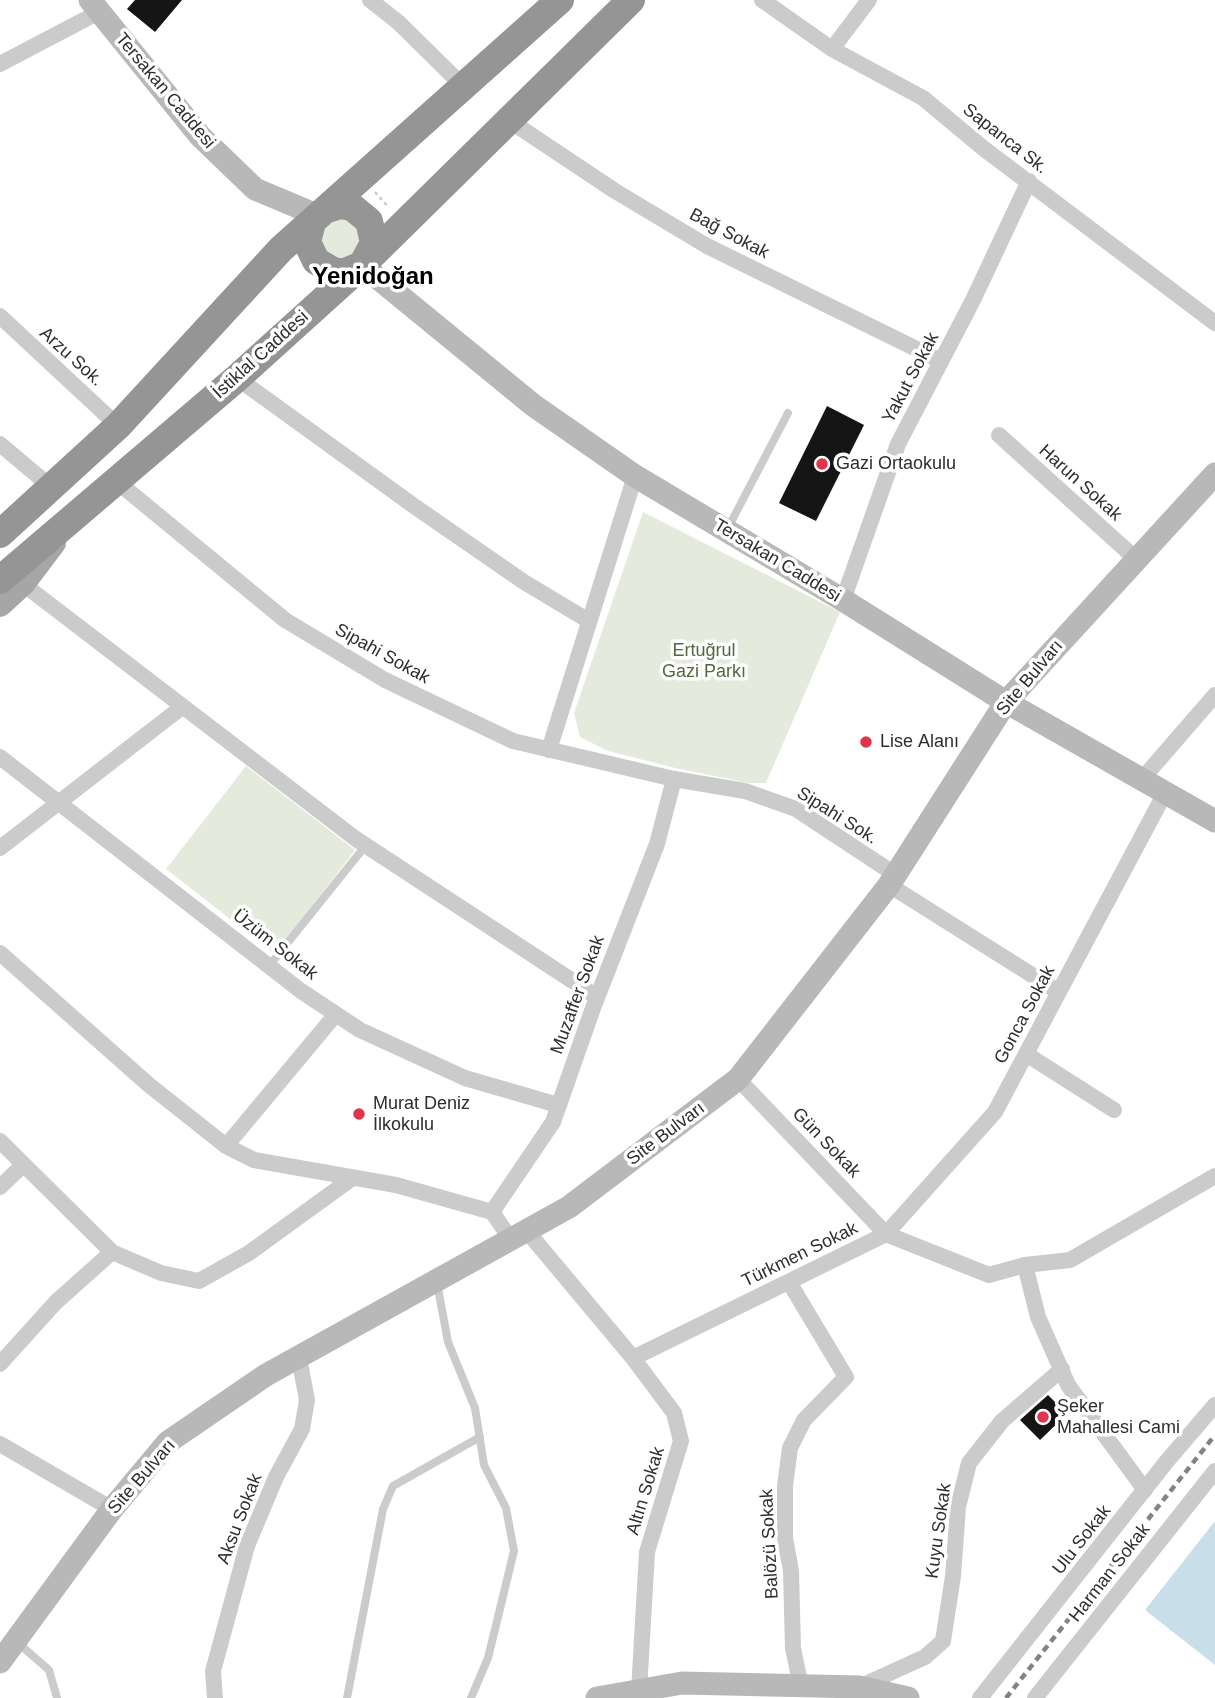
<!DOCTYPE html>
<meta charset="utf-8">
<style>
body{margin:0}
canvas{display:block;background:#fff}
</style>
<canvas width="1215" height="1698"></canvas>
<script>
const g = document.querySelector('canvas').getContext('2d');
g.lineJoin = 'round';
function fill(path, color) { g.fillStyle = color; g.fill(path, 'evenodd'); }
const toPath = rows => new Path2D(rows.map(r => 'M' + r).join(''));
function trace(path, color, width, dash) { g.strokeStyle = color; g.lineWidth = width; g.lineCap = dash ? 'butt' : 'round'; g.setLineDash(dash || []); g.stroke(path); }
function drawText(font, color, halo, rows, align = 'center') {
  g.font = font + ' Arial,sans-serif'; g.lineWidth = 7; g.setLineDash([]); g.textBaseline = 'middle'; g.strokeStyle = halo; g.fillStyle = color; for (const [text, x, y, turn = 0] of rows) {
    g.save(); g.translate(x, y); g.rotate((+turn || 0) * Math.PI / 180); g.textAlign = isNaN(turn) ? turn : align; if (halo) g.strokeText(text, 0, 0); g.fillText(text, 0, 0); g.restore();
  }
}
fill(toPath([
 [354,219,362,247,345,262,323,256,318,227,323,220],
 [643,512,840,612,766,783,749,783,675,768,608,751,580,737,574,713],
 [246,766,355,850,275,954,166,869]
]), '#e5ebdc');
fill(toPath([
 [1215,1521,1215,1665,1145,1610]
]), '#c8dfea');
fill(toPath([
 [135,0,182,0,155,32,127,9],
 [827,406,864,425,816,521,779,503],
 [1048,1395,1067,1414,1040,1440,1020,1420]
]), '#151515');
trace(toPath([
 [375,192,389,208]
]), '#cbcbcb', 2.5, [3.5, 3.5]);
trace(toPath([
 [728,528,788,413],
 [269,966,366,845],
 [437,1283,448,1342,475,1408,484,1465,506,1508,514,1551,488,1658,471,1698],
 [18,1643,49,1670,57,1698],
 [347,1698,383,1509,393,1486,480,1437]
]), '#cbcbcb', 8);
trace(toPath([
 [370,0,398,22,464,87],
 [762,0,832,49,923,98,983,148,1215,323],
 [832,49,869,0],
 [0,64,99,12],
 [510,121,615,191,707,246,941,361],
 [0,316,118,426],
 [237,378,414,506,524,582,589,621],
 [999,435,1136,559],
 [0,444,51,487],
 [115,480,285,620,385,680,513,741,674,779,745,791,796,809,896,875],
 [23,584,356,839,597,997],
 [843,600,898,444,973,300,1029,181],
 [549,750,635,476],
 [0,757,301,991,360,1030,465,1078,558,1105],
 [1143,778,1215,695],
 [0,848,182,707],
 [889,885,1059,992],
 [0,953,149,1085,226,1146,254,1160,396,1185,492,1212,510,1238],
 [1026,1054,1114,1110],
 [738,1079,886,1234,995,1112,1166,791],
 [0,1141,112,1252],
 [226,1146,336,1014],
 [0,1187,23,1165],
 [492,1212,553,1122,593,1008,657,844,674,779],
 [526,1230,633,1358,886,1234,989,1275,1025,1265,1070,1260,1215,1176],
 [1025,1265,1038,1317,1068,1385,1145,1490],
 [789,1282,846,1377,804,1420,790,1448,785,1486,785,1538,791,1571,793,1648,801,1687],
 [633,1358,674,1413,681,1441,647,1552,639,1691],
 [0,1364,56,1302,112,1252,161,1273,199,1281,249,1253,351,1179],
 [0,1444,112,1509],
 [859,1687,925,1657,943,1641,953,1576,958,1507,969,1463,1002,1421,1062,1369],
 [215,1698,213,1671,247,1546,276,1477,302,1429,307,1400,299,1358],
 [980,1698,1167,1461,1215,1405],
 [1035,1698,1215,1471]
]), '#cbcbcb', 16);
trace(toPath([
 [90,0,200,136,255,189,319,216],
 [362,265,533,405,635,476,843,600,1006,702,1215,821],
 [0,1662,112,1509,168,1442,266,1375,569,1207,738,1079,889,885,1006,702,1215,474],
 [597,1698,682,1683,859,1687,908,1698]
]), '#b8b8b8', 23);
trace(toPath([
 [0,605,23,584,54,543]
]), '#a6a6a6', 24);
trace(toPath([
 [312,222,307,242,316,261,335,272,345,272,362,265,374,243,369,221,352,207,340,205,327,209],
 [0,534,118,426,281,249,560,0],
 [0,580,237,378,362,265,631,0]
]), '#959595', 28);
trace(toPath([
 [1006,1698,1215,1435]
]), '#838383', 4.5, [7, 5]);
for (const [x, y, r, color] of [
 [822,464,7,"#e1344b"],
 [866,742,7,"#e1344b"],
 [359,1114,7,"#e1344b"],
 [1043,1417,7,"#e1344b"]
]) { const dot = new Path2D(); dot.arc(x, y, r, 0, 2 * Math.PI); g.fillStyle = color; g.fill(dot); trace(dot, '#fff', 2.5); }
drawText('18px', '#2e2e2e', '#fff', [
 ["Tersakan Caddesi",165,91,50],
 ["Sapanca Sk.",1005,139,38],
 ["Bağ Sokak",729,234,28],
 ["İstiklal Caddesi",261,355,-42],
 ["Arzu Sok.",71,357,42],
 ["Yakut Sokak",911,378,-62],
 ["Harun Sokak",1080,483,42],
 ["Tersakan Caddesi",777,561,31],
 ["Sipahi Sokak",382,654,29],
 ["Site Bulvarı",1030,678,-50],
 ["Sipahi Sok.",837,816,32],
 ["Üzüm Sokak",275,945,38],
 ["Muzaffer Sokak",578,995,-70],
 ["Gonca Sokak",1025,1015,-62],
 ["Site Bulvarı",666,1134,-37],
 ["Gün Sokak",826,1143,46],
 ["Türkmen Sokak",800,1255,-26],
 ["Site Bulvarı",142,1477,-49],
 ["Altın Sokak",646,1491,-73],
 ["Aksu Sokak",240,1519,-69],
 ["Kuyu Sokak",939,1531,-82],
 ["Ulu Sokak",1082,1540,-52],
 ["Balözü Sokak",770,1544,-93],
 ["Harman Sokak",1110,1573,-52]
]);
drawText('18px', '#2e2e2e', '#fff', [
 ["Gazi Ortaokulu",836,464],
 ["Lise Alanı",880,742],
 ["Murat Deniz",373,1104],
 ["İlkokulu",373,1125],
 ["Şeker",1057,1407],
 ["Mahallesi Cami",1057,1428]
], 'left');
drawText('18px', '#54683c', '#fff', [
 ["Ertuğrul",704,651],
 ["Gazi Parkı",704,672]
]);
drawText('bold 24px', '#000', '#fff', [
 ["Yenidoğan",373,277]
]);
</script>
